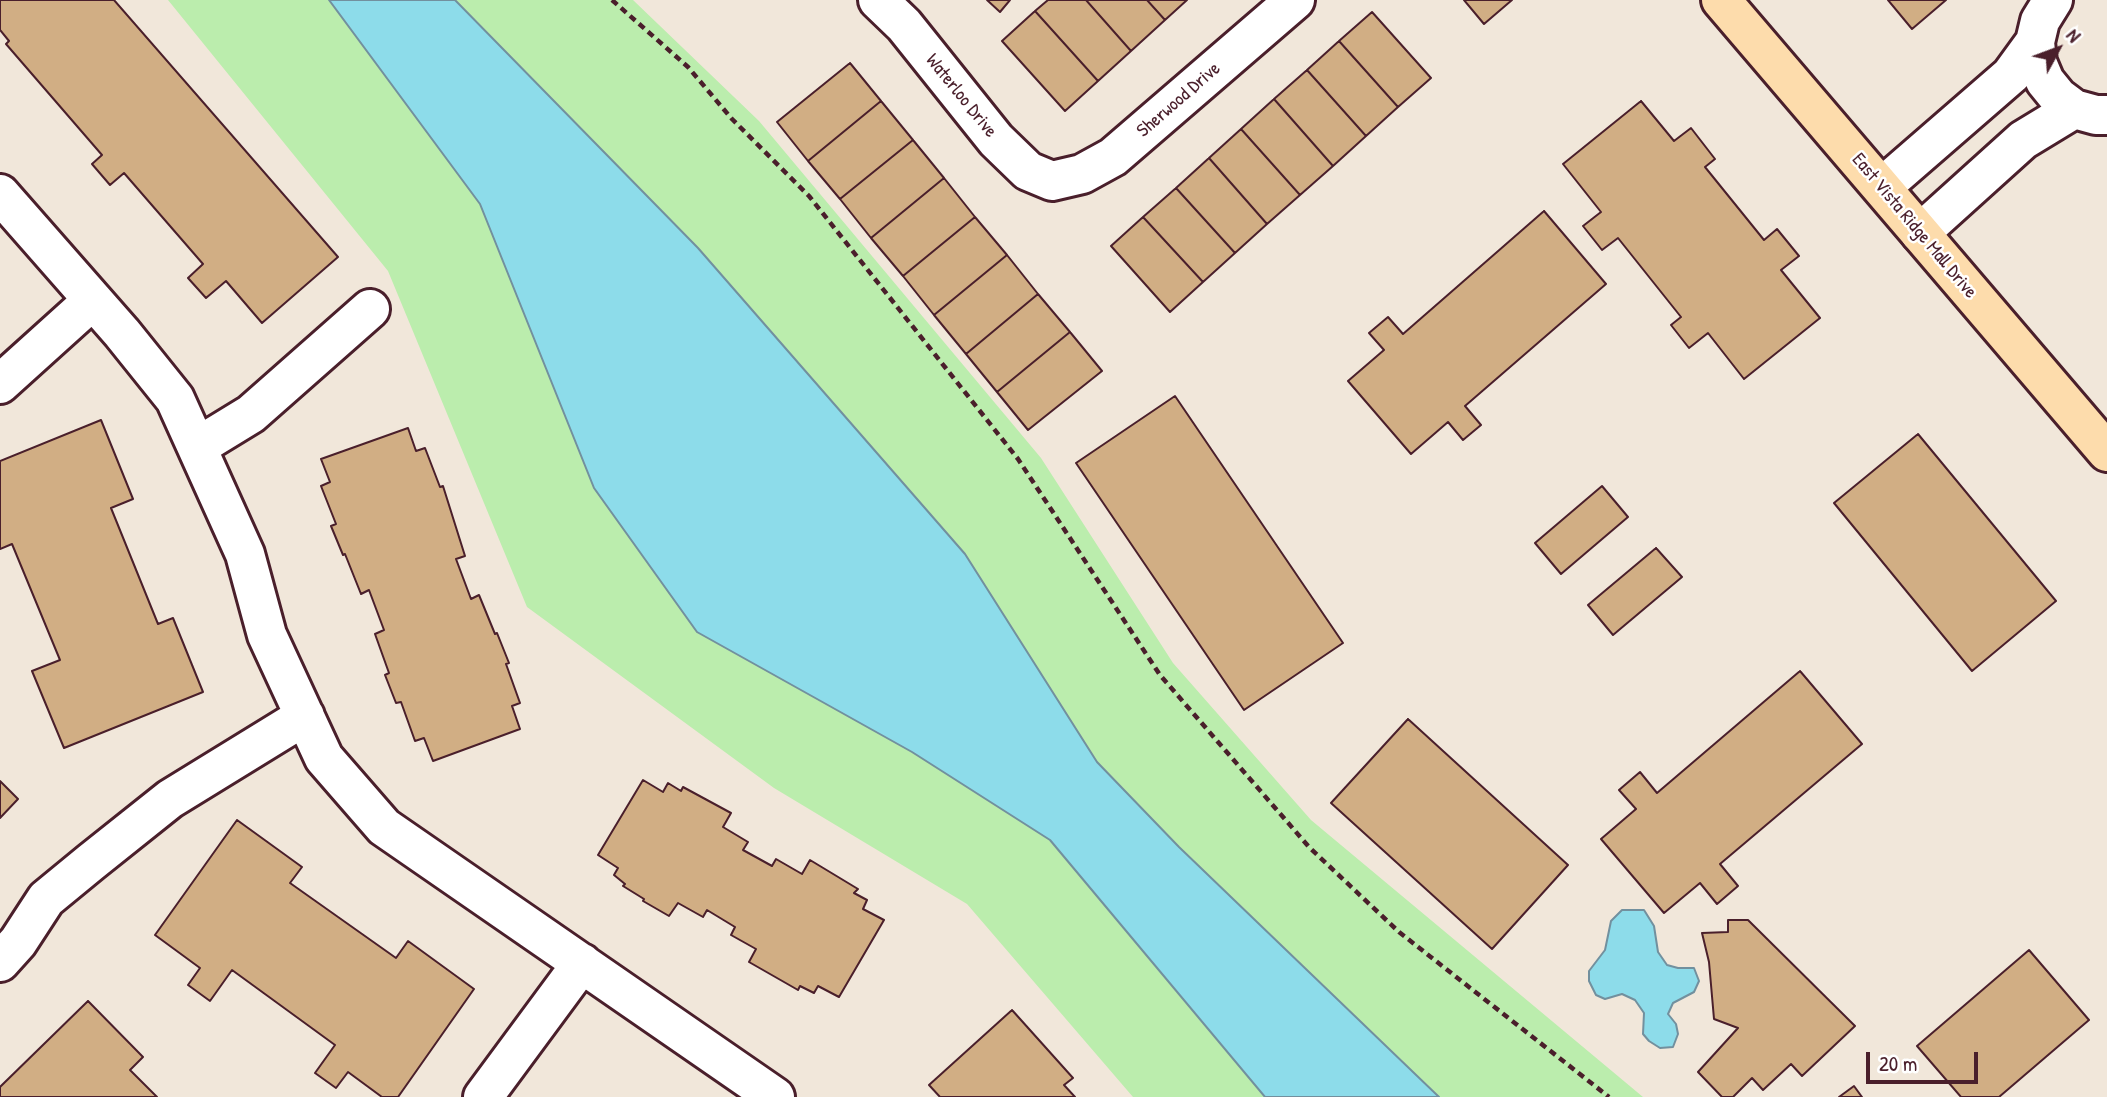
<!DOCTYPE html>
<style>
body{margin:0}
#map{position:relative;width:2107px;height:1097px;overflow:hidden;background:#f1e7da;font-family:"Patrick Hand",sans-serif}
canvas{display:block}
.north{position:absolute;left:2023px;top:14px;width:70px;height:70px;-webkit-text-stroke:5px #fff;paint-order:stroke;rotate:49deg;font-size:19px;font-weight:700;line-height:28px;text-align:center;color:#4a1f2b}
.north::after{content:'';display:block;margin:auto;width:24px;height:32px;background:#4a1f2b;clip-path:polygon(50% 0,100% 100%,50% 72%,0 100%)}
.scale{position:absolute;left:1866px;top:1052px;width:112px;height:32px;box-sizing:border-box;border:4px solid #4a1f2b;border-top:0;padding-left:9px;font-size:21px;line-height:24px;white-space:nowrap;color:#4a1f2b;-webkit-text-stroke:5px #fff;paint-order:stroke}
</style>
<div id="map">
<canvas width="2107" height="1097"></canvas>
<div class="north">N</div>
<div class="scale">20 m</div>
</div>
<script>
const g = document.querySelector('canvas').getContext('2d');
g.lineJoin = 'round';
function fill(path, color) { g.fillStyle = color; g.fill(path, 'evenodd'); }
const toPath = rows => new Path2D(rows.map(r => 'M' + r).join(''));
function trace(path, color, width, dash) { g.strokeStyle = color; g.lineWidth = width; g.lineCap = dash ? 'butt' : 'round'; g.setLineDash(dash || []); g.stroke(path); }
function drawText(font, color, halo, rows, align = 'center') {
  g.font = font + ' "Patrick Hand",sans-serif'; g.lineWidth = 5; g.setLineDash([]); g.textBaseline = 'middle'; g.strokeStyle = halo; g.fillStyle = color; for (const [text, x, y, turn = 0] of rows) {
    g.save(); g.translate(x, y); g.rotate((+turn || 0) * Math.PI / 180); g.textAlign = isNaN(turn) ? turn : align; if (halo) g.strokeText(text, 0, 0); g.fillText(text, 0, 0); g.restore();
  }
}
fill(toPath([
 [168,0,633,0,759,121,1041,458,1173,663,1311,820,1643,1097,1133,1097,967,904,774,788,527,607,388,271]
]), '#bbedad');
const water = toPath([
 [329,0,455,0,698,248,965,554,1097,762,1179,847,1439,1097,1265,1097,1050,840,912,752,697,632,594,488,480,204,329,0],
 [1622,910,1644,910,1654,926,1658,952,1667,965,1678,968,1694,968,1699,981,1694,992,1673,1003,1668,1014,1676,1024,1678,1034,1673,1047,1660,1048,1649,1041,1643,1034,1644,1013,1635,1000,1622,994,1605,999,1596,995,1589,981,1589,971,1605,950,1611,921,1622,910]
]);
fill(water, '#8ddcea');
trace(water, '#72909e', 2);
const building = toPath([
 [0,0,114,0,338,257,262,323,226,281,206,298,188,278,203,264,124,173,110,185,92,164,102,155,6,44,9,41,0,30,0,0],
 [987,0,1010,0,1000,12,987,0],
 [1048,0,1086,0,1131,51,1098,81,1035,11,1048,0],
 [1086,0,1147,0,1165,20,1131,51,1086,0],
 [1147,0,1187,0,1165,20,1147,0],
 [1464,0,1512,0,1484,24,1464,0],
 [1888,0,1946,0,1912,29,1888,0],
 [1035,11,1098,81,1065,111,1002,41,1035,11],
 [1372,12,1431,78,1398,107,1339,41,1372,12],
 [1339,41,1398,107,1366,136,1307,70,1339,41],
 [850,63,881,101,808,161,777,122,850,63],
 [1307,70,1366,136,1333,166,1274,99,1307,70],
 [1274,99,1333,166,1300,195,1241,129,1274,99],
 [881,101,913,140,840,199,808,161,881,101],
 [1641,101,1674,141,1691,128,1715,159,1705,167,1764,240,1777,229,1799,256,1781,270,1820,318,1744,379,1708,333,1689,348,1671,325,1681,317,1618,238,1602,250,1583,226,1601,212,1563,164,1641,101],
 [1241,129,1300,195,1267,224,1209,158,1241,129],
 [913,140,944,178,871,238,840,199,913,140],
 [1209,158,1267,224,1235,253,1176,188,1209,158],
 [944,178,975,217,903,276,871,238,944,178],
 [1176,188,1235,253,1203,282,1143,217,1176,188],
 [1544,211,1606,284,1465,406,1481,425,1463,440,1448,422,1411,454,1348,381,1384,350,1369,333,1388,317,1403,334,1544,211],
 [975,217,1007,255,934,315,903,276,975,217],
 [1143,217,1203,282,1170,312,1111,246,1143,217],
 [1007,255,1038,294,966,354,934,315,1007,255],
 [1038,294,1070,332,997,392,966,354,1038,294],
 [1070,332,1102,371,1028,430,997,392,1070,332],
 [1175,396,1343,643,1244,710,1076,463,1175,396],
 [101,420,133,499,111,508,158,624,173,618,203,692,64,748,32,671,60,660,12,544,0,549,0,461,101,420],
 [408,428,416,451,425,448,440,487,443,486,465,556,456,559,471,599,479,595,495,634,497,633,509,663,506,664,520,703,512,706,520,729,433,761,424,738,415,741,401,702,396,703,385,675,389,673,375,634,384,630,369,590,361,594,345,554,343,555,331,526,336,524,321,486,330,482,321,459,408,428],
 [1918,434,2056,601,1972,671,1834,503,1918,434],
 [1602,486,1628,517,1561,574,1535,543,1602,486],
 [1656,548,1682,577,1613,635,1588,605,1656,548],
 [1800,671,1862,744,1720,864,1738,886,1717,904,1700,883,1664,913,1601,839,1636,809,1619,790,1640,772,1657,793,1800,671],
 [1408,719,1568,865,1492,949,1331,803,1408,719],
 [643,780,663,792,668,783,681,791,683,787,731,813,723,827,748,842,743,850,772,866,776,859,802,874,810,860,858,889,854,893,867,900,863,909,884,920,839,997,818,986,814,993,800,986,798,990,749,962,756,949,731,935,735,927,707,910,703,917,678,903,669,916,643,901,644,899,623,886,625,884,614,875,618,868,598,855,643,780],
 [0,781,18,799,0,818,0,781],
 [237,820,302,867,290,883,396,958,408,941,474,989,398,1097,382,1097,348,1072,336,1088,315,1073,335,1045,232,970,210,1001,188,985,200,968,155,935,237,820],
 [1728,920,1748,920,1855,1026,1802,1076,1791,1064,1763,1090,1752,1078,1733,1097,1722,1097,1698,1072,1738,1028,1714,1019,1709,962,1702,933,1728,932,1728,920],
 [2029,950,2089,1020,1999,1097,1961,1097,1917,1046,2029,950],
 [88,1001,143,1057,130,1070,157,1097,0,1097,0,1087,88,1001],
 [1012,1010,1073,1078,1064,1085,1075,1097,940,1097,929,1085,1012,1010],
 [1854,1086,1862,1097,1839,1097,1854,1086]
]);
fill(building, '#d1ae84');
trace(building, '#4a1f2b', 2);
const minor = toPath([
 [878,0,904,25,996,140,1028,171,1052,181,1082,174,1113,157,1295,0],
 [2053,0,2040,21,2035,42,2037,62,2045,81,2058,97,2074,109,2096,115,2107,115],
 [1882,187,2011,75,2035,42],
 [0,194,122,333,175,399,245,554,267,635,324,758,384,827,775,1097],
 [1920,233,2023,140,2074,109],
 [0,384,93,300],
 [197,447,251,414,370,309],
 [0,962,18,942,46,899,91,862,170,799,305,716],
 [483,1097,582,963]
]);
const major = toPath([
 [1721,0,2107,452]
]);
trace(minor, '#4a1f2b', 44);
trace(major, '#4a1f2b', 44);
trace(toPath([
 [612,0,688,67,732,119,809,196,1018,459,1160,675,1309,847,1399,932,1609,1097]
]), '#4a1f2b', 4.5, [7, 5]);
trace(minor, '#fff', 38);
trace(major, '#fddcac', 38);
drawText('19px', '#4a1f2b', '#fff', [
 ["Waterloo Drive",961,96,51],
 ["Sherwood Drive",1179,100,-41],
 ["East Vista Ridge Mall Drive",1914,226,50]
]);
</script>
